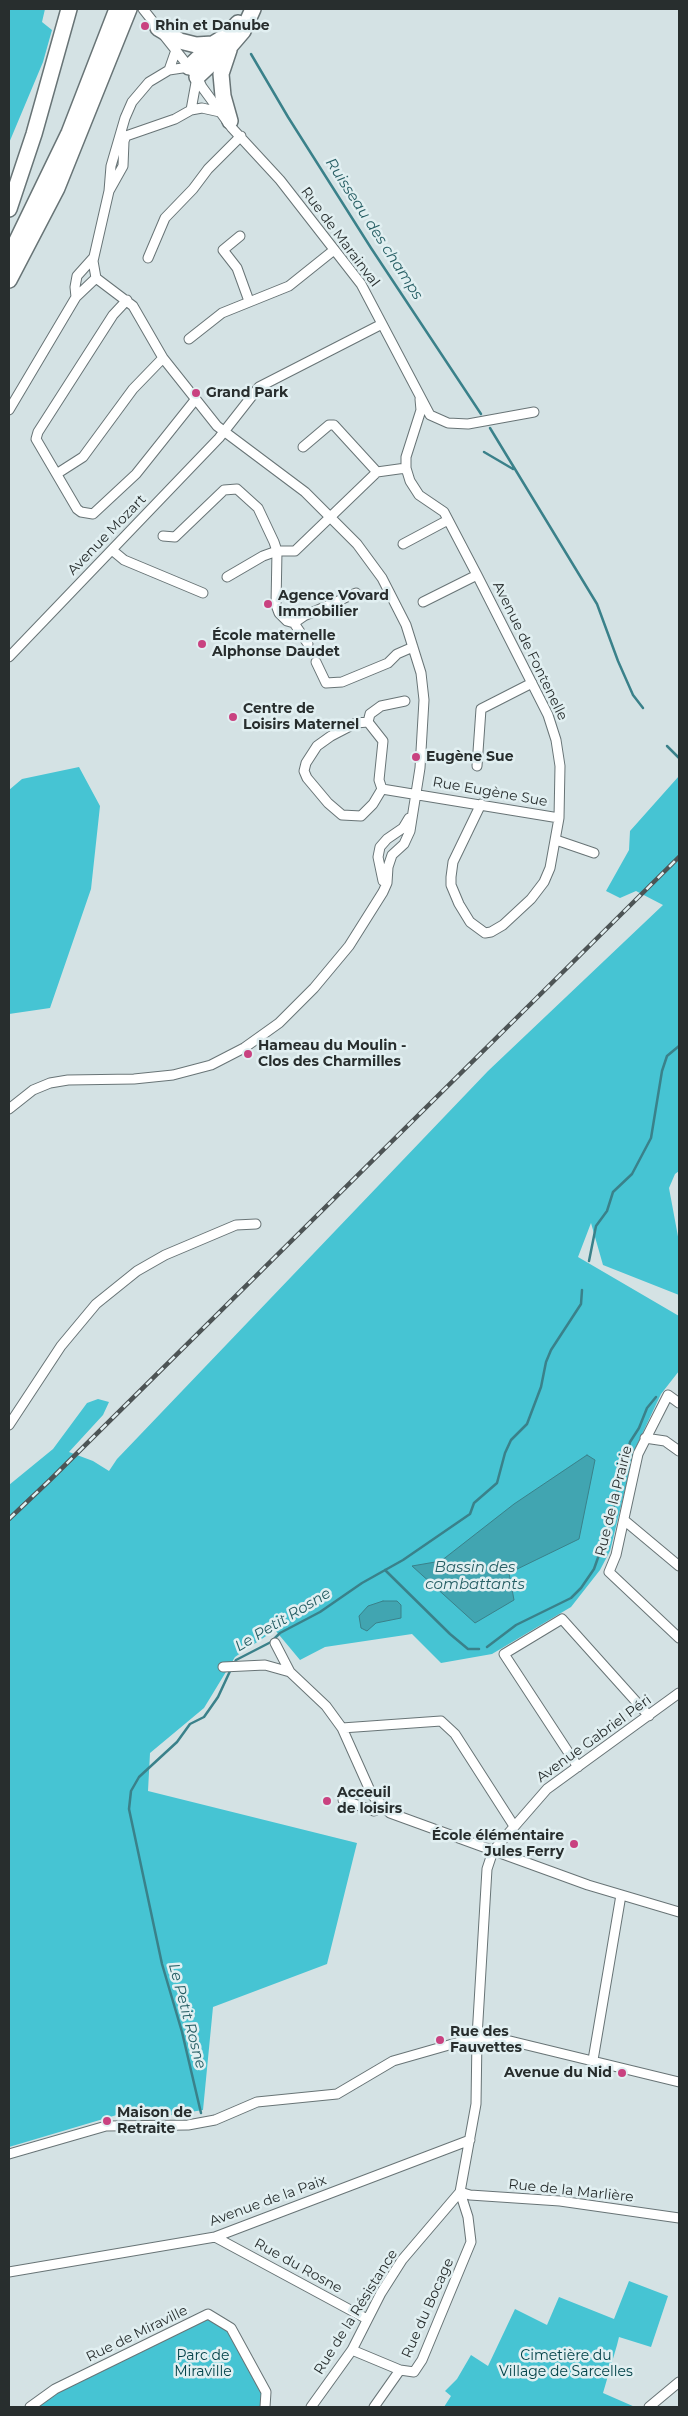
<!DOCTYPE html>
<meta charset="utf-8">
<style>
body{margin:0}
#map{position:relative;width:688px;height:2416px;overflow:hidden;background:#d4e2e4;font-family:Montserrat,sans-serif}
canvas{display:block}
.frame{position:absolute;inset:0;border:10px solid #282e2e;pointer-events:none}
</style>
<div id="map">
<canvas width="688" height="2416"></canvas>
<div class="frame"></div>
</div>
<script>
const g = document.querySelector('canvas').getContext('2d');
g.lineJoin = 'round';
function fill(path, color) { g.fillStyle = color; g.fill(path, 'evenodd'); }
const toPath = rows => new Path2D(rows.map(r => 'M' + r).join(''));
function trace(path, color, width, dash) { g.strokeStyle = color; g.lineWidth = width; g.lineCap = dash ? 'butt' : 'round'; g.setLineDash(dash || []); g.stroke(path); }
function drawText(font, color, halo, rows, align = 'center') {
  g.font = font + ' Montserrat,sans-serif'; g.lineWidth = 5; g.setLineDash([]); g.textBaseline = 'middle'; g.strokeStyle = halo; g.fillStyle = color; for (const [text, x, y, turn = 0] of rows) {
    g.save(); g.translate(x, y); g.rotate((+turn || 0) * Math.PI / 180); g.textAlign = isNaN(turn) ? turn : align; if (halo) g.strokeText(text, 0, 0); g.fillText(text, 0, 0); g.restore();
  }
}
fill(toPath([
 [9,9,45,9,42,22,52,30,43,62,9,143],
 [79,767,100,806,91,889,50,1008,9,1014,9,790,22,779],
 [679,776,679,1171,675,1174,669,1188,679,1242,679,1295,603,1265,591,1223,578,1257,679,1316,679,1371,661,1394,635,1449,610,1551,600,1570,571,1607,492,1654,441,1663,412,1634,325,1647,300,1660,275,1630,235,1657,204,1708,150,1753,148,1791,357,1843,327,1964,213,2007,203,2110,158,2117,120,2114,9,2147,9,1485,53,1449,87,1403,98,1399,109,1402,103,1415,69,1452,93,1461,109,1471,117,1459,488,1071,663,905,636,891,620,898,606,891,629,850,630,831],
 [629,2281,668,2296,651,2347,619,2337,617,2345,603,2393,635,2407,444,2407,451,2396,445,2391,457,2379,471,2355,488,2366,515,2309,547,2325,559,2297,614,2319],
 [208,2314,231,2328,266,2392,265,2407,30,2407]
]), '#46c4d3');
const water = toPath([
 [587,1455,595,1460,579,1539,509,1573,514,1600,475,1623,412,1566,441,1561,514,1504,587,1455],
 [383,1601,397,1601,401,1605,401,1618,376,1623,367,1631,361,1628,359,1616,368,1606,383,1601]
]);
fill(water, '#41a5b1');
trace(water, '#3a818a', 1);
trace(toPath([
 [251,54,288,117,371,248,481,414],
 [490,428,597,604,618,661,633,695,643,708],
 [484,452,513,469],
 [667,746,679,758],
 [589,1261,596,1226,607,1211,613,1192,632,1174,651,1138,662,1071,667,1056,679,1046],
 [385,1570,450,1634,468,1649,479,1649],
 [487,1647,516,1625,571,1598,581,1588,594,1569,607,1532,630,1442,639,1428,647,1408,656,1397],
 [234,1664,236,1660,271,1642,280,1633,320,1612,362,1583,403,1560,470,1514,474,1503,497,1483,505,1453,511,1440,527,1424,541,1387,546,1362,551,1350,581,1304,582,1290],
 [201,2113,182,2032,162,1964,129,1809,131,1791,139,1777,177,1742,190,1724,204,1717,218,1697,231,1669]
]), '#3a818a', 2.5);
const minor = toPath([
 [143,9,197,77,202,87,232,128,280,180,361,284,430,415,448,423,468,424,534,412],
 [169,70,176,50],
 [191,110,197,77],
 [109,191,123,166,124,141,126,136,175,119,191,110,202,108,220,112],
 [240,236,223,250,237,268,249,301],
 [148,258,165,218,193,189,208,169,241,136],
 [96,278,93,261,109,191,111,166,125,118,132,102,149,82,169,70,189,67],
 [76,297,75,287,77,276,94,257],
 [127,300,113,315,38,432,36,439,77,509,81,512,93,514,136,474,195,400],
 [189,339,222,313,289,286,334,250],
 [420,399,421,410,406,457,406,468,410,481,419,495,444,512,477,575,548,715,556,740,560,766,559,818,550,868,544,882,531,899,503,925,491,932,485,933,470,922,459,904,451,885,451,877,453,862,481,804],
 [9,410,76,297,96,278],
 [303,447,329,425,334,425,377,472],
 [58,473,83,457,133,389,163,358],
 [163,536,175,537,224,490,237,489,258,508,274,542,277,551,276,605,279,613,287,621,294,623,304,616,356,593],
 [403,544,448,520],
 [112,550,124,560,203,593],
 [227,577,263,556,277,551,295,551,377,472,406,468],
 [423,602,477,575],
 [294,623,308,644],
 [9,657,219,438,259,387,382,324],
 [316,662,326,683],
 [326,683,342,682,388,663,397,654,413,647],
 [368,722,370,714,381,706,405,701],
 [477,766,481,709,532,683],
 [382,789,373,804,361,816,342,815,328,803,307,778,304,771,306,763,317,746,331,736,356,723,368,722,383,741,379,780,382,789,559,818],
 [556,840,594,853],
 [383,881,378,857,380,847,387,839,403,828,409,818],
 [9,1109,33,1090,50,1083,68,1080,134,1079,173,1075,211,1065,244,1048,279,1023,314,988,349,946,383,892,387,883,388,867,392,855,404,844,410,831,420,768,424,700,421,673,406,625,382,578,357,544,305,492,217,426,163,358,133,306,96,278],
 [679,1403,668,1395,638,1454,616,1555,609,1572,679,1638],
 [9,1425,61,1346,96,1304,137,1271,165,1255,236,1225,256,1224],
 [645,1438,665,1441,679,1451],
 [624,1520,679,1566],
 [275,1643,290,1672,326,1706,342,1728,372,1795,390,1813,588,1885,679,1912],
 [223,1667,265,1665,290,1672],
 [342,1728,441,1721,455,1734,514,1826],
 [578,1767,504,1654,562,1619,649,1716],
 [343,1800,374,1811,383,1807],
 [593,2060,621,1895],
 [9,2154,106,2126,188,2125,215,2120,257,2102,337,2094,393,2061,477,2037,502,2039,679,2082],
 [460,2192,470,2195,560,2201,679,2218],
 [215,2237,367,2319],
 [9,2272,215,2237,470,2140],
 [352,2350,400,2370,414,2372,422,2360,471,2242,468,2217,460,2192],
 [30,2407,55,2389,208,2314,231,2328,266,2392,265,2407],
 [311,2407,352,2350,381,2293,402,2260,460,2192,476,2104,477,2037,487,1869,493,1851,547,1789,679,1693],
 [374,2407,400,2370],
 [649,2407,679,2382]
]);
const trunk = toPath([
 [158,28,180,41,196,45,213,44],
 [229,50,221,74,223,96,230,121],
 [189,67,213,44,226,36,238,23],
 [197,77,231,45,243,31,253,9],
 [9,209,34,134,69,9],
 [9,257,69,133,117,9],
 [9,280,57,188,129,9]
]);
trace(minor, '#687476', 11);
trace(trunk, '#687476', 18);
trace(minor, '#fff', 9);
trace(trunk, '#fff', 15);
const rail = toPath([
 [9,1519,50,1480,679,857]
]);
trace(rail, '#4d5455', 4.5);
trace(rail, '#e1eff1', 2.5, [8]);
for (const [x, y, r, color] of [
 [145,26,5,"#c94280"],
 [196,393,5,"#c94280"],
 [268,604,5,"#c94280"],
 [202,644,5,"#c94280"],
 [233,717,5,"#c94280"],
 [416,757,5,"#c94280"],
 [248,1054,5,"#c94280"],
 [327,1801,5,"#c94280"],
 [574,1844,5,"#c94280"],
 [440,2040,5,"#c94280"],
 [622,2073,5,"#c94280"],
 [107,2121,5,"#c94280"]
]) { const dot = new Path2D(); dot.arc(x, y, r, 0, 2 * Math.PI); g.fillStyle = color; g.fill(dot); trace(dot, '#e1eff1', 2); }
drawText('bold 14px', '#282e2e', '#e1eff1', [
 ["Rhin et Danube",155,26],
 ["Grand Park",206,393],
 ["Agence Vovard",278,596],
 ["Immobilier",278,612],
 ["École maternelle",212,636],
 ["Alphonse Daudet",212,652],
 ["Centre de",243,709],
 ["Loisirs Maternel",243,725],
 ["Eugène Sue",426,757],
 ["Hameau du Moulin -",258,1046],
 ["Clos des Charmilles",258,1062],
 ["Acceuil",337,1793],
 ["de loisirs",337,1809],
 ["École élémentaire",564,1836,"right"],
 ["Jules Ferry",564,1852,"right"],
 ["Rue des",450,2032],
 ["Fauvettes",450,2048],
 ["Avenue du Nid",612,2073,"right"],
 ["Maison de",117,2113],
 ["Retraite",117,2129]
], 'left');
drawText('14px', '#282e2e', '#e1eff1', [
 ["Rue de Marainval",340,237,53],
 ["Avenue Mozart",107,535,-46],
 ["Avenue de Fontenelle",530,651,64],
 ["Rue Eugène Sue",490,792,10],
 ["Rue de la Prairie",614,1501,-76],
 ["Avenue Gabriel Péri",594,1739,-36],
 ["Rue de la Marlière",571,2191,6],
 ["Avenue de la Paix",268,2201,-20],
 ["Rue du Rosne",298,2266,29],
 ["Rue du Bocage",428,2308,-66],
 ["Rue de la Résistance",356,2312,-58],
 ["Rue de Miraville",137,2334,-26]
]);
drawText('14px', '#024248', '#e1eff1', [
 ["Parc de",203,2356],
 ["Miraville",203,2372],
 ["Cimetière du",566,2356],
 ["Village de Sarcelles",566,2372]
]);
drawText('italic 15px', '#265e64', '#e1eff1', [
 ["Ruisseau des champs",374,229,57],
 ["Bassin des",475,1568],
 ["combattants",475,1585],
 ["Le Petit Rosne",283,1620,-31],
 ["Le Petit Rosne",187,2016,75]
]);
</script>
